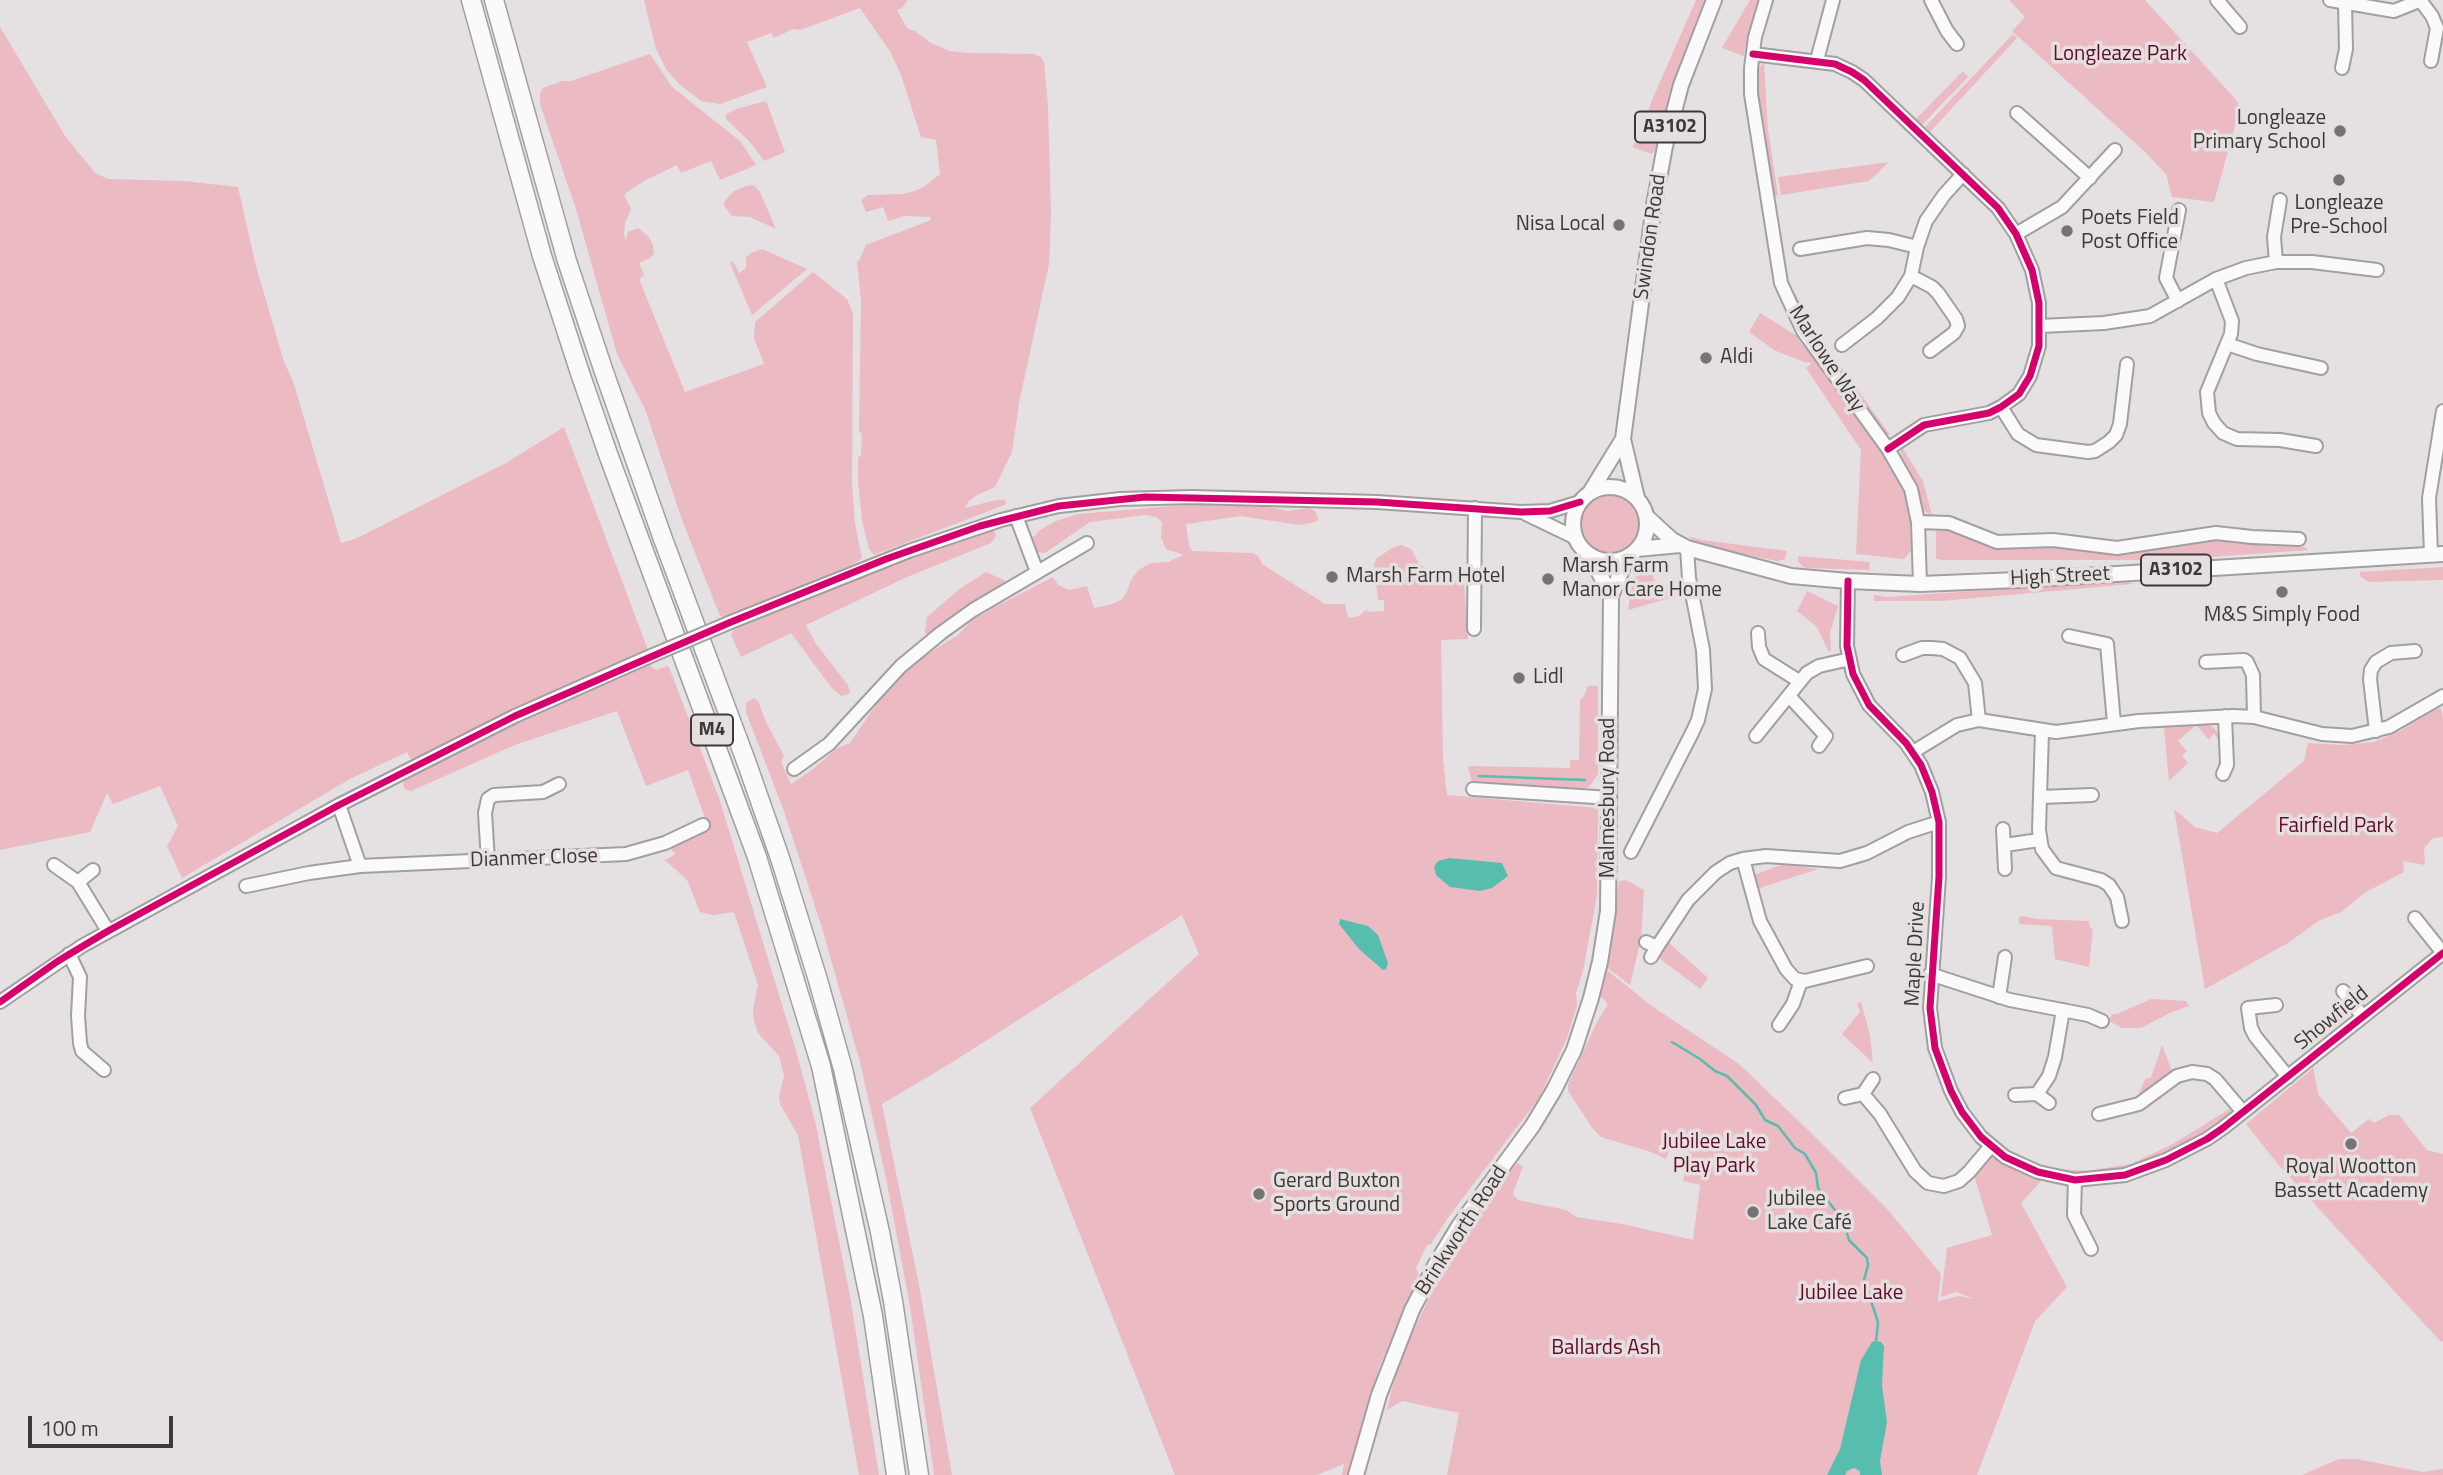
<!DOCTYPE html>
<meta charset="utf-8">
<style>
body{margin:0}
#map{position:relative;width:2443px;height:1475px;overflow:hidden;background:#e5e0e1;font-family:"Titillium Web",sans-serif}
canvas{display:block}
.scale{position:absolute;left:28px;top:1416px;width:145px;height:32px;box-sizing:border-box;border:4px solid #3c3939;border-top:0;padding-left:9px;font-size:21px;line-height:24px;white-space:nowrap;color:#3c3939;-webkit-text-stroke:5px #e6dfe0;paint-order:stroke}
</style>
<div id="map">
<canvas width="2443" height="1475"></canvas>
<div class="scale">100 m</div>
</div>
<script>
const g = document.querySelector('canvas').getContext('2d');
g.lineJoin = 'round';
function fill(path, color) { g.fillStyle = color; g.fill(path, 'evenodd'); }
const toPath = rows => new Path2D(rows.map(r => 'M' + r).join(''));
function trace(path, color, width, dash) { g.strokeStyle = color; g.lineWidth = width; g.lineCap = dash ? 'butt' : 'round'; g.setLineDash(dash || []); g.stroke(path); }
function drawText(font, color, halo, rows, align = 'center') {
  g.font = font + ' "Titillium Web",sans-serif'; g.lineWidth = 7; g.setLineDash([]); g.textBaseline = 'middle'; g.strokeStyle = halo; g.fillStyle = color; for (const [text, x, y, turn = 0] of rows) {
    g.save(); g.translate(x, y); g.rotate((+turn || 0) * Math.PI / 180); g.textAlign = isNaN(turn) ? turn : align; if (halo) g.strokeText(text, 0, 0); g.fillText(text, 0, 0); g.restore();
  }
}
fill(toPath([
 [644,0,908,0,902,8,897,10,907,28,915,31,931,43,949,51,968,53,1033,54,1041,57,1044,62,1048,106,1051,215,1049,264,1019,403,1012,452,995,487,977,495,969,501,965,508,996,500,1005,500,1007,504,874,555,869,549,862,520,858,482,858,458,861,455,862,435,859,430,861,301,857,261,859,261,866,245,931,220,930,217,904,216,888,221,883,207,866,212,861,200,868,195,903,194,915,191,925,186,940,174,936,140,921,137,901,75,891,53,860,8,800,30,793,29,774,38,771,33,747,42,767,87,720,104,701,101,680,85,666,69,656,49],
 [1696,0,1704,0,1669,94,1665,125,1658,136,1655,149,1652,154,1632,147,1640,136,1652,100],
 [1750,0,1760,0,1752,25,1749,47,1745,46,1744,56,1722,48],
 [2009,0,2145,0,2238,102,2239,111,2214,202,2172,197,2166,174,2145,152,2012,31,2025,17],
 [0,27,65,136,95,173,108,179,183,181,238,187,256,266,284,362,293,381,341,543,355,539,506,463,564,427,648,650,420,757,411,760,407,752,350,779,182,878,167,846,178,826,160,786,113,804,107,793,90,832,0,850],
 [2013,34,2017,38,1930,132,1925,127],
 [650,54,672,87,740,141,756,165,720,180,711,161,681,173,677,165,644,181,627,192,624,195,631,209,625,223,624,234,626,241,628,232,638,228,648,236,653,245,654,254,650,258,639,263,644,275,639,279,685,392,764,364,754,338,755,322,813,272,847,299,853,314,852,482,855,524,862,558,854,564,726,618,720,616,682,520,645,409,617,354,576,209,540,104,540,93,543,88,562,81,571,81],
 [1764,62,1768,130,1778,195,1772,196,1757,95,1758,69],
 [1963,71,1968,77,1922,125,1916,119],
 [766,101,785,152,764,161,750,142,727,120,725,115,736,109],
 [1889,162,1869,181,1781,195,1778,177],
 [754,185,760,192,776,229,750,217,732,216,725,207,724,202,734,191,746,186],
 [762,249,807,269,752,315,730,263,733,261,739,273,746,268,746,257,751,253],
 [1795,293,1811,325,1890,435,1883,433,1810,332,1793,301,1795,299,1793,294],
 [1760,313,1797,336,1803,346,1806,345,1890,460,1904,487,1910,508,1911,551,1904,559,1856,554,1861,450,1806,368,1812,363,1804,362,1774,350,1749,332],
 [1901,446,1923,481,1932,516,1923,510,1915,482,1901,458],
 '1581 524a30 30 0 1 1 60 0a30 30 0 1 1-60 0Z',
 [1196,504,1260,505,1288,511,1308,508,1315,511,1318,518,1316,522,1299,525,1241,516,1186,524,1189,546,1192,551,1252,553,1258,556,1262,564,1325,604,1345,604,1348,618,1359,616,1367,609,1367,612,1384,611,1384,600,1378,600,1374,565,1376,559,1392,548,1401,545,1411,549,1420,565,1426,568,1445,571,1444,581,1464,582,1468,639,1441,640,1443,760,1447,795,1598,808,1597,895,1583,971,1576,993,1577,1005,1567,1038,1539,1098,1447,1219,1431,1244,1427,1245,1416,1268,1419,1275,1379,1368,1350,1475,1342,1475,1344,1464,1317,1475,1175,1475,1030,1108,1199,954,1182,915,951,1063,882,1104,919,1285,952,1475,934,1475,910,1306,886,1178,860,1062,822,928,785,814,746,712,746,703,754,698,758,701,765,720,784,756,781,762,791,784,812,770,836,749,850,743,888,687,921,658,958,635,971,621,993,608,1053,577,1058,585,1069,590,1087,586,1094,608,1112,604,1121,600,1126,594,1132,578,1140,569,1151,563,1168,562,1184,555,1166,549,1161,537,1162,522,1156,517,1145,515,1090,522,1045,553,1037,552,1033,544,1032,539,1040,530,1056,521,1079,514],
 [1941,524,1995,544,2046,545,2119,552,2222,537,2276,546,2305,547,2308,550,2167,560,1943,560,1936,559,1936,526],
 [988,530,994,531,996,536,991,543,907,577,806,625,816,644,848,685,850,692,847,695,841,696,831,687,791,633,741,657,731,635,734,630,906,558],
 [1688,536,1702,540,1787,551,1785,559,1777,561,1709,547,1694,541],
 [1798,556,1870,562,1869,570,1805,568,1798,562],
 [1648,564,1658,589,1667,586,1670,598,1628,610,1633,580],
 [2443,567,2443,580,2368,582,2360,576,2360,572],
 [986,572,1006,581,930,636,927,635,925,632,927,617,961,588],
 [2128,580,2132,584,1941,601,1874,601,1874,595,1888,597],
 [1807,591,1838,606,1830,633,1831,651,1829,652,1817,627,1797,611],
 [649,665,656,670,667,666,669,667,719,798,797,1054,816,1125,850,1296,879,1475,859,1475,798,1135,780,1104,779,1097,784,1075,779,1056,758,1033,754,1021,753,1010,758,985,734,912,713,915,700,912,687,880,665,860,676,854,672,851,672,847,708,827,688,770,646,786,617,711,515,745,411,791,405,789,403,784,406,777,533,716],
 [1588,686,1598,686,1598,774,1589,787,1580,790,1562,790,1475,783,1471,780,1468,766,1570,768,1570,760,1579,760,1580,700,1584,696],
 [2441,708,2443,719,2443,837,2433,838,2424,848,2425,865,2403,861,2404,872,2366,892,2341,912,2320,920,2288,943,2205,989,2174,809,2195,827,2217,833,2304,761,2308,743,2343,745,2374,742,2402,730,2427,712],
 [2210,724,2218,733,2218,739,2214,733,2209,740,2196,725,2178,741,2187,751,2182,756,2188,763,2169,781,2164,727],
 [1784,864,1818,869,1757,889,1754,875],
 [1626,880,1644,890,1641,939,1630,985,1605,966,1619,881],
 [2024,916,2035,919,2089,921,2090,928,2093,929,2089,967,2055,959,2052,926,2019,924,2019,917],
 [1668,942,1708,978,1700,989,1659,958],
 [1603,967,1653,1007,1739,1064,1806,1128,1889,1211,1941,1274,1938,1301,1959,1296,1974,1299,1956,1292,1941,1297,1947,1248,1992,1235,1974,1175,1991,1153,2041,1181,2021,1203,2067,1287,2035,1321,1977,1475,1447,1475,1459,1413,1402,1401,1387,1410,1398,1362,1435,1286,1479,1214,1508,1171,1517,1163,1523,1166,1513,1194,1518,1200,1566,1210,1576,1217,1622,1224,1693,1240,1700,1185,1683,1181,1689,1150,1670,1149,1666,1159,1651,1152,1601,1137,1593,1129,1568,1091,1568,1085,1597,1022,1608,1004,1599,995],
 [2151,999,2186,1001,2189,1006,2172,1012,2141,1028,2122,1028,2109,1021,2112,1014,2117,1014],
 [1861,1002,1870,1035,1873,1063,1842,1034,1860,1012,1857,1003],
 [2162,1045,2172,1071,2138,1097,2145,1079,2151,1078],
 [2313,1066,2318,1094,2351,1133,2369,1119,2374,1123,2389,1115,2399,1115,2427,1150,2443,1154,2443,1341,2441,1342,2277,1163,2246,1124,2311,1070],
 [2231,1108,2227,1118,2208,1132,2163,1155,2135,1166,2085,1175,2066,1173,2045,1168,2087,1171,2131,1164,2173,1144],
 [2339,1459,2356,1459,2423,1472,2443,1469,2443,1475,2302,1475]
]), '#ebbac3');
fill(toPath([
 [1449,858,1502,863,1508,876,1492,888,1480,891,1450,887,1436,875,1434,867,1438,861],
 [1340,919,1368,926,1378,935,1388,963,1386,969,1383,970,1359,949,1339,924],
 [1876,1341,1881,1342,1884,1346,1882,1385,1887,1422,1880,1461,1882,1475,1860,1475,1860,1471,1854,1468,1847,1471,1845,1475,1827,1475,1840,1449,1861,1360,1872,1342]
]), '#57beaf');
trace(toPath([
 [1479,776,1585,780],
 [1672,1042,1700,1059,1715,1071,1727,1076,1756,1105,1765,1120,1778,1126,1795,1148,1805,1154,1816,1173,1818,1188,1838,1214,1840,1225,1846,1230,1849,1240,1867,1258,1868,1265,1864,1280,1878,1322,1876,1342]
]), '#57beaf', 2.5);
const minor = toPath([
 [1766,0,1755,37,1751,68,1751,94,1781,283,1803,331,1888,449,1911,489,1918,522,1920,584],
 [1931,0,1947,31,1957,44],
 [2217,0,2240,27],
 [2330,0,2394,11,2419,1],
 [2420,0,2432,16,2437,28,2431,61],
 [1753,54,1835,64,1852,72,1864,80,1998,208,2016,234,2032,270,2039,303,2039,346,2030,376,2019,394,2001,407,1989,413,1924,425,1888,449],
 [1817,60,1833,0],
 [2342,68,2346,49,2345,3],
 [2017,113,2090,178],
 [2016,234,2062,207,2115,150],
 [1800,249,1867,238,1889,240,1917,247],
 [2276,262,2274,237,2280,200],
 [1911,276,1932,287,1938,293,1956,319,1958,326,1954,333,1930,351],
 [2216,279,2232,321,2231,334,2207,392,2209,413,2214,423,2223,433,2237,439,2280,440,2316,446],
 [2178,301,2166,278,2179,210],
 [2040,326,2104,323,2150,316,2216,279,2246,268,2276,262,2312,262,2377,270],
 [2227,344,2257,354,2321,368],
 [1842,345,1877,318,1898,297,1911,276,1917,247,1926,221,1944,195,1963,174],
 [2001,407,2018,434,2036,445,2088,452,2095,451,2109,442,2116,435,2120,424,2127,364],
 [1526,514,1576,538],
 [1016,516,1037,572],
 [1918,522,1949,523,1997,542,2053,540,2117,548,2216,533,2252,537,2299,539],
 [2431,555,2429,498,2443,411],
 [1848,581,1847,646,1853,674,1869,705,1906,743,1921,765,1932,792,1939,822,1939,877,1930,1008,1935,1048,1951,1091,1962,1112,1981,1137,2005,1157,2038,1172,2075,1180,2125,1175,2166,1160,2207,1139,2223,1128,2443,953],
 [731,622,909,551,1001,520,1059,506,1120,499,1192,497,1377,502,1521,512,1550,511,1580,502],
 [1474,629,1475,508],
 [1758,633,1759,647,1764,659,1799,681],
 [2069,636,2107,644,2114,723],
 [1903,655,1922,648,1932,648,1943,649,1960,658,1975,683,1979,720],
 [2206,662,2244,660,2247,662,2253,675,2254,717],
 [1789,696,1826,736,1819,746],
 [2042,731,2039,830,2042,849,2056,868,2101,880,2109,885,2117,897,2122,921],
 [2376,731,2370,679,2371,670,2376,662,2391,653,2415,651],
 [1756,736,1807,673,1819,666,1850,659],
 [1913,752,1957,725,1979,720,2056,732,2139,721,2234,716,2254,717,2322,734,2352,736,2389,727,2443,696],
 [794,769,829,744,901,666,941,633,973,610,1087,543],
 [2223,774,2227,765,2225,716],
 [1473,789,1610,798],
 [2041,797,2092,795],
 [339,805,360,866,626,854,665,843,703,825],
 [2003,829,2005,869],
 [2005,845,2039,840],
 [1631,852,1692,733,1698,720,1705,689,1703,650,1689,578,1687,548],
 [1743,859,1760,921,1786,969,1795,979,1805,981,1867,966],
 [488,861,485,813,488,799,494,795,543,792,559,784],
 [54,865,78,882,108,931],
 [78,882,93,870],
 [246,886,309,873,360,866],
 [2415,918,2443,953],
 [1646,942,1657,947,1651,957],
 [1657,947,1688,900,1716,872,1730,863,1743,859,1766,856,1840,861,1867,853,1908,832,1939,822],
 [69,954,80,977,78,1016,80,1043,82,1051,104,1070],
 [1930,974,2010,1000,2088,1015,2102,1021],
 [2343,991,2363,1017],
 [1999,997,2005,957],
 [0,1002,82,946,339,805,515,716,646,658],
 [2276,1005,2248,1008,2251,1028,2255,1036,2288,1077],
 [1779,1025,1793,1004,1801,981],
 [1863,1094,1880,1114,1915,1171,1928,1183,1944,1186,1959,1181,1969,1172,1991,1146],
 [2037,1094,2049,1076,2055,1057,2063,1010],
 [2015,1095,2037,1094,2049,1103],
 [1845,1098,1863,1094,1873,1079],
 [2099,1114,2139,1104,2177,1076,2192,1072,2207,1074,2215,1079,2243,1112],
 [2075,1180,2074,1215,2091,1249]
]);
const major = toPath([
 '1573 524a37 37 0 1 1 74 0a37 37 0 1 1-74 0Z',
 [1591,491,1623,439],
 [1637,498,1623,439,1654,205,1665,146,1681,85,1714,0],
 [1647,517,1672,540,1687,548,1791,576,1848,581,1920,584,2018,580,2443,554],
 [1637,549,1680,545],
 [1590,555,1611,596],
 [1356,1475,1379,1395,1412,1310,1436,1264,1459,1226,1533,1125,1554,1090,1574,1050,1591,998,1600,962,1608,911,1611,596,1627,557]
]);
const highway = toPath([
 [471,0,542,256,580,373,608,454,757,857,821,1066,873,1316,896,1475],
 [494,0,567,261,603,369,663,539,746,761,780,858,818,980,843,1069,880,1232,893,1301,919,1475]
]);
trace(minor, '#a29fa0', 16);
trace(major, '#a29fa0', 18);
trace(highway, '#a29fa0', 21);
trace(minor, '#fbfafa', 12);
trace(major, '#fbfafa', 14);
trace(highway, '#fbfafa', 18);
const minorBridge = toPath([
 [646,658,731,622]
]);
trace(minorBridge, '#a29fa0', 16, []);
trace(minorBridge, '#fbfafa', 12);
trace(toPath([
 [1753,54,1835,64,1852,72,1864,80,1998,208,2016,234,2032,270,2039,303,2039,346,2030,376,2019,394,2001,407,1989,413,1924,425,1888,449],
 [1848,581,1847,646,1853,674,1869,705,1906,743,1921,765,1932,792,1939,822,1939,877,1930,1008,1935,1048,1951,1091,1962,1112,1981,1137,2005,1157,2038,1172,2075,1180,2125,1175,2166,1160,2207,1139,2223,1128,2443,953],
 [0,1002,58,961,108,931,339,805,515,716,731,622,886,559,980,526,1059,506,1145,497,1377,502,1521,512,1550,511,1580,502]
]), '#d6006c', 7);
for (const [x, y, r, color] of [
 [2340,131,7,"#777374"],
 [2339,180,7,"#777374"],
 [1619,225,7,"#777374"],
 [2067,231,7,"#777374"],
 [1706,358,7,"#777374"],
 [1332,577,7,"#777374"],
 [1548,579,7,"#777374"],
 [2282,592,7,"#777374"],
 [1519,678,7,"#777374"],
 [2351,1144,7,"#777374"],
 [1259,1194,7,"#777374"],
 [1753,1212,7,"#777374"]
]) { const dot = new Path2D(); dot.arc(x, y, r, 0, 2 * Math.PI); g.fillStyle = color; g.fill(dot); trace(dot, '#e6dfe0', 2.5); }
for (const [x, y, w] of [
 [1670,127,70],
 [2176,570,70],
 [712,730,42]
]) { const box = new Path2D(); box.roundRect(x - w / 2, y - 15.5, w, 31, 5); g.fillStyle = '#e6dfe0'; g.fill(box); trace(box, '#3c3939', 2); }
drawText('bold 19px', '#3c3939', null, [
 ["A3102",1670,127],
 ["A3102",2176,570],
 ["M4",712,730]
]);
drawText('21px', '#610a29', '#e6dfe0', [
 ["Longleaze Park",2120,55],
 ["Fairfield Park",2336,827],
 ["Jubilee Lake",1714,1143],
 ["Play Park",1714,1167],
 ["Jubilee Lake",1851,1294],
 ["Ballards Ash",1606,1349]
]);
drawText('21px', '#3c3939', '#e6dfe0', [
 ["Longleaze",2326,119,"right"],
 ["Primary School",2326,143,"right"],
 ["Longleaze",2339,204,"center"],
 ["Pre-School",2339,228,"center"],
 ["Poets Field",2081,219],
 ["Post Office",2081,243],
 ["Nisa Local",1605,225,"right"],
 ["Aldi",1720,358],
 ["Marsh Farm",1562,567],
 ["Manor Care Home",1562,591],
 ["Marsh Farm Hotel",1346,577],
 ["M&S Simply Food",2282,616,"center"],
 ["Lidl",1533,678],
 ["Royal Wootton",2351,1168,"center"],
 ["Bassett Academy",2351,1192,"center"],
 ["Gerard Buxton",1273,1182],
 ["Sports Ground",1273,1206],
 ["Jubilee",1767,1200],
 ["Lake Café",1767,1224]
], 'left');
drawText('21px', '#3c3939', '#e6dfe0', [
 ["Swindon Road",1651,237,-82],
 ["Marlowe Way",1826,359,57],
 ["High Street",2060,577,-3],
 ["Malmesbury Road",1609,798,-90],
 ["Dianmer Close",534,859,-2],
 ["Maple Drive",1916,954,-87],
 ["Showfield",2332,1019,-39],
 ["Brinkworth Road",1462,1231,-57]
]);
</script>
